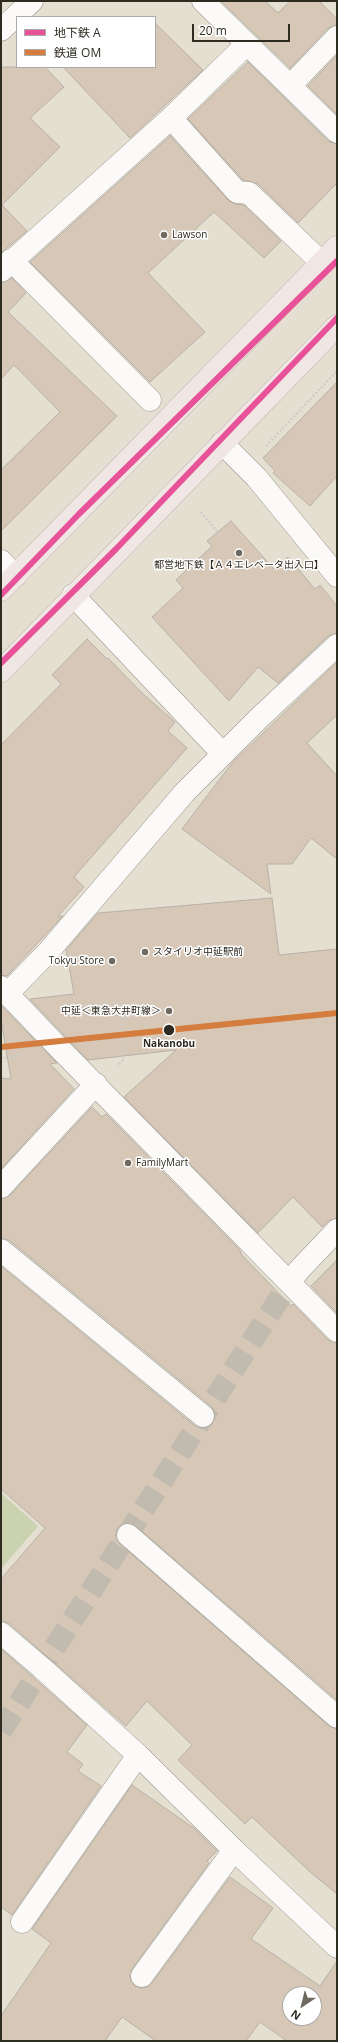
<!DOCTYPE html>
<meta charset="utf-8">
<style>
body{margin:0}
#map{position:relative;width:338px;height:2042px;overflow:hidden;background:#e4dfd1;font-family:"Open Sans","Noto Sans JP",sans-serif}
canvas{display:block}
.frame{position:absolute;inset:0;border:2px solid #2e2b21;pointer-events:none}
.legend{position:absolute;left:16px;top:16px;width:140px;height:52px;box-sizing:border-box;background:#fff;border:1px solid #abaaa6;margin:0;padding:5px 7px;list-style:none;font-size:12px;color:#2e2b21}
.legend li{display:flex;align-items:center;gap:8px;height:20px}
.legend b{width:20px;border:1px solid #abaaa6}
.north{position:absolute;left:282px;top:1986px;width:40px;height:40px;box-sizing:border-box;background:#fff;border:1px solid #abaaa6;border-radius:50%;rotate:215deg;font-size:11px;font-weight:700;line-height:16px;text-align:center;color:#2e2b21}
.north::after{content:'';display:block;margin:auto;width:14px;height:18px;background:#6e6a5f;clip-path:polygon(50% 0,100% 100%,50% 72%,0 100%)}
.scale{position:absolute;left:192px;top:24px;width:98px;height:18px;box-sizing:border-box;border:2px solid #2e2b21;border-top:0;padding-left:5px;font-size:12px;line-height:14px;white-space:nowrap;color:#2e2b21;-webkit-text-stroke:3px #fff;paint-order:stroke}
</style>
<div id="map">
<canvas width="338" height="2042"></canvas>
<div class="frame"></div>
<ul class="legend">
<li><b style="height:5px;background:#e85298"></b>地下鉄 A</li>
<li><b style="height:5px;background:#d47d3e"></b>鉄道 OM</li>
</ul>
<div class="north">N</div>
<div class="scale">20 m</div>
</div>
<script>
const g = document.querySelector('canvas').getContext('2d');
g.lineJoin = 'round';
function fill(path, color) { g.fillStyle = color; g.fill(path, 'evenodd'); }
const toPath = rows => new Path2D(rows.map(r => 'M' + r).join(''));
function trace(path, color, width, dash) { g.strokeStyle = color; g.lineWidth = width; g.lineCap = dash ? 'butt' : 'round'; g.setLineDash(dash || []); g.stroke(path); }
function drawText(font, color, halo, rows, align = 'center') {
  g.font = font + ' "Open Sans","Noto Sans JP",sans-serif'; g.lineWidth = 3; g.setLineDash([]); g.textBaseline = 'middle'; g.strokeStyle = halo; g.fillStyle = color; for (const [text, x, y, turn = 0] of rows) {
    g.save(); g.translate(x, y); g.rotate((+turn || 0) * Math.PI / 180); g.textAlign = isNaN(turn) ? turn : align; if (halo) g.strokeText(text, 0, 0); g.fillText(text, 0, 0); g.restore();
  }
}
fill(toPath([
 [1,1493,38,1526,1,1569]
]), '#cad2b0');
const building = toPath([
 [221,1,265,1,278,13,290,1,319,1,337,19,337,25,328,28,290,68,221,1],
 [155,23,203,70,130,138,63,67,155,67,155,23],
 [337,55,337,115,308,86,337,55],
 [248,62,328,141,337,144,337,183,298,223,258,184,243,180,188,119,248,62],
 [1,67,45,67,64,87,30,118,60,147,2,205,27,231,1,253,1,67],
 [170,136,228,200,235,204,244,205,281,241,264,258,214,212,148,273,205,332,150,382,30,262,170,136],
 [12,278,26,293,8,312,117,416,1,531,1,470,60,412,14,365,1,379,1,283,12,278],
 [337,382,337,476,310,506,273,473,275,471,263,458,337,382],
 [231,521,274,569,288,557,315,589,320,585,337,606,337,633,328,636,278,683,258,667,229,701,152,617,183,588,176,580,212,546,207,541,231,521],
 [87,639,107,659,108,658,142,693,175,722,168,731,187,748,74,877,84,887,58,916,63,916,61,918,7,976,1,975,1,745,61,684,52,675,87,639],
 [337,662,337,715,307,743,337,776,337,859,311,838,292,864,267,864,271,894,182,829,232,763,337,662],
 [272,898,279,955,337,949,337,1218,328,1221,322,1227,293,1197,258,1233,124,1097,176,1050,88,1060,30,999,74,994,66,950,98,913,272,898],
 [1,1005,57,1063,50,1064,74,1089,1,1169,1,1078,11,1079,1,1019,1,1005],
 [92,1107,102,1117,106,1114,240,1250,241,1254,291,1306,293,1304,328,1340,337,1343,337,1700,136,1526,130,1523,124,1523,118,1527,116,1533,116,1539,120,1544,329,1726,337,1729,337,1894,309,1871,252,1817,245,1824,178,1760,192,1745,147,1701,126,1726,9,1623,1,1621,1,1579,45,1528,1,1489,1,1266,195,1426,201,1428,207,1428,212,1424,215,1418,215,1412,211,1406,9,1240,1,1238,1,1199,10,1195,92,1107],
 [337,1260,337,1313,311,1286,337,1260],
 [1,1649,87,1725,67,1752,83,1764,78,1771,101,1786,12,1915,1,1907,1,1649],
 [132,1785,195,1829,217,1851,207,1861,209,1863,132,1969,130,1975,131,1981,135,1986,141,1988,147,1987,152,1983,230,1877,273,1908,251,1939,320,1986,337,1961,337,2041,287,2041,260,2022,246,2041,156,2041,122,2017,105,2041,1,2041,1,2016,51,1943,32,1929,132,1785],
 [290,1994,314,1994,314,2018,290,2018,290,1994]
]);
fill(building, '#d7c7b7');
trace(building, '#b7b1a7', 1);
trace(toPath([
 [1,1731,290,1282]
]), '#c0bbae', 22, [22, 11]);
const minor = toPath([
 [203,1,337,132],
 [1,30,32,1],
 [290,86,337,37],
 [171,118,237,192,249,193,322,263],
 [11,260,150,400],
 [1,271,171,118,247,44],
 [222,443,256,477,337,576],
 [1,561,15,576],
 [73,595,223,754],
 [1,987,62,1051,337,1331],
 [8,993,48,952,185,792,258,719,337,645],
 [1,1187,96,1084],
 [1,1250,203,1416],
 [290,1282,299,1270,337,1230],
 [128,1535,337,1717],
 [1,1633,42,1668,138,1755,234,1850,337,1947],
 [22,1922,138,1755],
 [142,1976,234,1850]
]);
const highway = toPath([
 [1,590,337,247],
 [1,671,337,326]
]);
trace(minor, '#9c988d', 23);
trace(highway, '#bfb2ac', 23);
trace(toPath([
 [266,446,337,371],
 [201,512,220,535],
 [60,1008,122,1002,123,1060,117,1066],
 [152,1010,152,1014],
 [122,1017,162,1013],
 [1,1058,25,1055]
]), '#cfcdc9', 2.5, [2, 2]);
trace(minor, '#fbfaf8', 22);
trace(highway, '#f0e7e5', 22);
trace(toPath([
 [1,1047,337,1013]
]), '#d47d3e', 6);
trace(toPath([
 [1,595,79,514,337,261],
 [1,663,116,549,337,318]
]), '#e85298', 6);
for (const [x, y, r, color] of [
 [164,235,4,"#6e6a5f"],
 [239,553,4,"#6e6a5f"],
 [145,952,4,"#6e6a5f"],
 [112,961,4,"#6e6a5f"],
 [169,1011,4,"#6e6a5f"],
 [169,1030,6,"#2e2b21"],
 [128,1163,4,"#6e6a5f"]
]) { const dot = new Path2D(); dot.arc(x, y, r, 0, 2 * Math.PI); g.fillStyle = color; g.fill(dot); trace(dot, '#fff', 1.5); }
drawText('10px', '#2e2b21', '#fff', [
 ["Lawson",172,235],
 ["都営地下鉄【Ａ４エレベータ出入口】",239,565,"center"],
 ["スタイリオ中延駅前",153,952],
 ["Tokyu Store",104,961,"right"],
 ["中延＜東急大井町線＞",161,1011,"right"],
 ["FamilyMart",136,1163]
], 'left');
drawText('bold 10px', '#2e2b21', '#fff', [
 ["Nakanobu",169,1044]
]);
</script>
